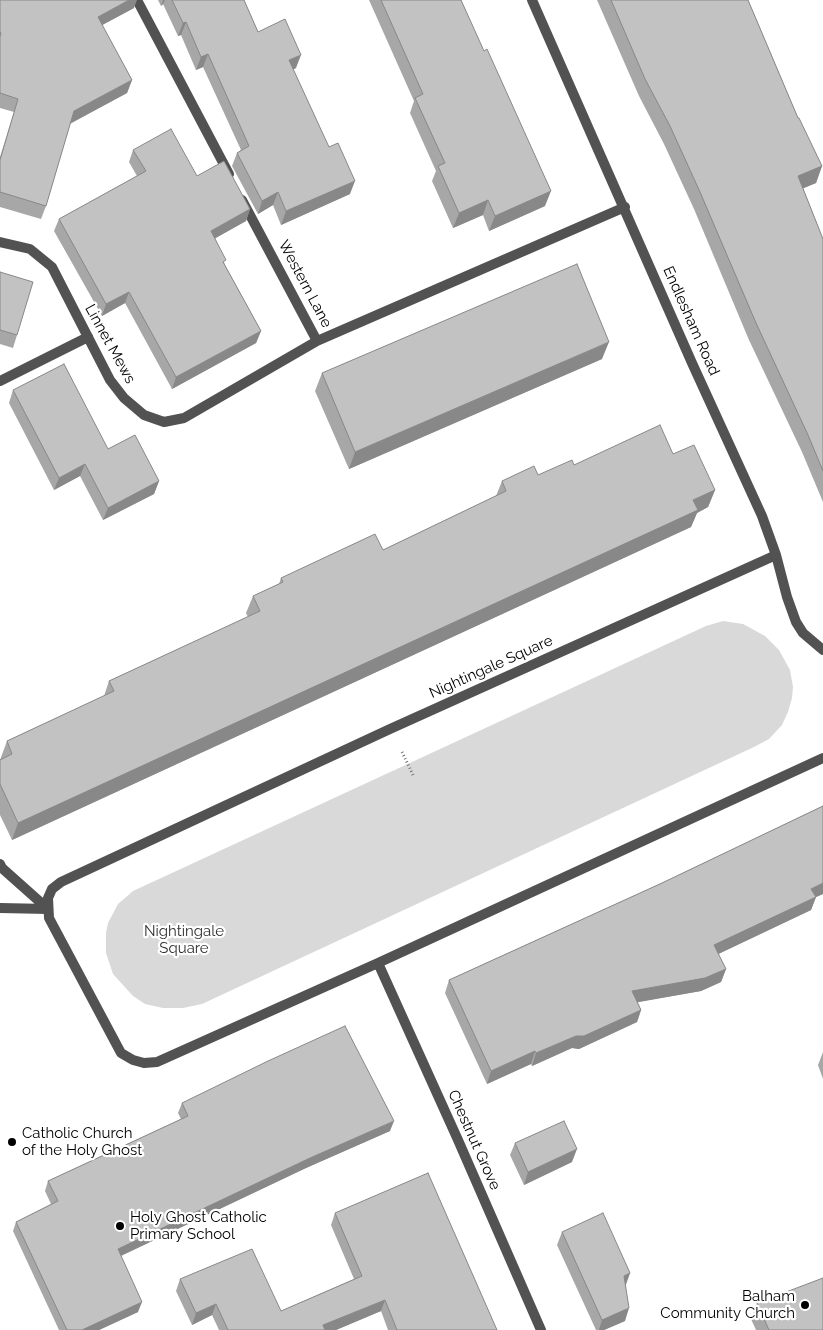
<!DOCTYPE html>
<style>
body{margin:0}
canvas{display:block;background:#fff}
</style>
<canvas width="823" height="1330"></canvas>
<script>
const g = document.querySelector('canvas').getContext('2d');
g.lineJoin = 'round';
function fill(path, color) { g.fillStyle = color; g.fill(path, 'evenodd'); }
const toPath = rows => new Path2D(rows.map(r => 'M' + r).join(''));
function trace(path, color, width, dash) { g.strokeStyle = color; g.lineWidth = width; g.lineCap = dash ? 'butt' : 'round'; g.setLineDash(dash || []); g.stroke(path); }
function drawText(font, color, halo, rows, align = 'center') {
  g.font = font + ' Raleway,sans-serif'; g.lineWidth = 4.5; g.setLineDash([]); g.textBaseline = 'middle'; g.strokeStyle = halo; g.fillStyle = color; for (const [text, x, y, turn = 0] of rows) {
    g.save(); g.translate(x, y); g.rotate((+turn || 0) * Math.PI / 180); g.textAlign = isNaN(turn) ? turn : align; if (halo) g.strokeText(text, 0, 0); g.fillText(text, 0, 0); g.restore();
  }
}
fill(toPath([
 [723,621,743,624,765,636,779,650,790,670,793,687,792,698,788,712,782,725,769,739,754,747,202,1004,183,1008,163,1008,145,1004,133,996,113,974,106,953,106,933,108,923,118,904,133,891,706,626]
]), '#d9d9d9');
trace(toPath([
 [402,752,414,777]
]), '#747474', 3, [1, 2.5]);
trace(toPath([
 [0,381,88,337],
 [0,864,2,868,48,909],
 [0,908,48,909]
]), '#525252', 10);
trace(toPath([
 [137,0,229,174],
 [532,0,692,363,762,516,776,555,787,597,796,622,803,633,823,650],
 [242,200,317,341,625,207],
 [0,242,30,249,52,267,110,380,124,398,144,415,164,422,184,418,317,341],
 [776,555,390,729,61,882,52,889,48,898,49,918,121,1053,133,1060,144,1063,157,1062,378,963,823,758],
 [378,963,458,1140,541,1330]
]), '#525252', 10);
fill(toPath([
 [0,0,134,8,102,25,132,80,127,93,70,124,46,206,41,219,0,207,0,157,14,112,0,108],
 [158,0,244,0,258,32,296,68,293,69,350,194,281,225,273,205,258,214,232,166,237,153,241,150,203,67,196,70,181,35,178,36,163,4,161,6],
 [369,0,461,0,545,206,489,231,483,215,453,228,432,181,436,171,410,113,414,101],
 [597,0,748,0,798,118,822,166,816,183,803,188,823,239,823,502,802,452,749,340,694,209,664,144,639,96],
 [133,150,197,176,250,209,246,221,215,238,225,265,261,331,256,343,172,389,125,303,102,316,54,231,59,219,137,176,129,162],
 [0,272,17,335,13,348,0,344],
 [602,359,349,469,315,391,322,373],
 [13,390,159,481,154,494,103,520,80,476,54,490,9,403],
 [673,454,715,490,708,507,697,513,691,527,12,840,0,815,0,760,7,741,104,696,109,681,248,617,246,613,253,596,279,584,281,578,383,550,496,496,502,481,538,475,574,465],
 [823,806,823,894,816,897,811,910,718,954,726,969,721,982,701,991,637,1002,641,1010,637,1022,579,1049,572,1048,532,1066,531,1064,487,1084,445,993,449,980,662,883],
 [823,1052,823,1079,818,1065],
 [182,1103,390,1131,306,1168,121,1256,138,1312,99,1330,59,1330,13,1231,16,1222,51,1204,45,1191,48,1181,181,1119,178,1113],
 [515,1143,572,1162,524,1185,510,1155],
 [335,1213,497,1330,388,1330,381,1311,336,1330,219,1330,212,1315,192,1325,176,1291,180,1279,281,1311,354,1279,331,1225],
 [562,1232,630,1273,626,1285,625,1321,604,1330,596,1330,557,1245],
 [757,1303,823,1330,756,1330,751,1319]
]), '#a7a7a7');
fill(toPath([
 [129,0,137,0,134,8,93,30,98,17],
 [163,0,165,0,163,4,161,6],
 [186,22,181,35,178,36,183,23],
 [208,54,203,67,196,70,201,57],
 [301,55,296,68,284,74,289,60],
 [132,80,127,93,69,124,74,111],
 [822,166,816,183,792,193,798,176],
 [355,181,350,194,281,225,286,211],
 [551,191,545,206,489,231,495,216],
 [278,192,273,205,258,214,262,201],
 [488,200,483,215,453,228,459,213],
 [250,209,246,221,207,243,211,231],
 [129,292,125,303,102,316,106,304],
 [261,331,256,343,172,389,176,377],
 [609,342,602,359,349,469,355,452],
 [85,464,80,476,54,490,59,478],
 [159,481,154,494,103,520,108,508],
 [715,490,708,507,697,513,691,527,12,840,18,823],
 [823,883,823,894,816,897,811,910,710,958,714,945,811,889],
 [726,969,721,982,701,991,628,1004,632,991],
 [641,1010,637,1022,579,1049,572,1048,532,1066,536,1053,576,1036],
 [535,1051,531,1064,487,1084,491,1071],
 [394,1121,390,1131,306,1168,114,1259,118,1249,310,1158],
 [577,1149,572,1162,524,1185,528,1172],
 [630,1273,625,1286,624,1276],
 [385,1300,381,1311,336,1330,322,1330,323,1325],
 [142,1302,138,1312,99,1330,82,1330],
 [216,1304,212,1315,192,1325,196,1313],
 [629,1308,625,1321,604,1330,599,1330,602,1320]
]), '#888');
const building = toPath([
 [0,0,129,0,98,17,132,80,74,111,46,206,0,192,0,160,18,99,0,93,0,37,1,33,0,32,0,0],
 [172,0,244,0,258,32,285,19,301,55,289,60,329,147,338,143,355,181,286,211,278,192,262,201,237,153,249,146,208,54,201,57,186,22,183,23,172,0],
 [381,0,461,0,484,51,487,49,551,191,495,216,488,200,459,213,438,166,445,163,415,98,423,94,381,0],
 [611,0,748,0,798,118,799,118,822,166,798,176,823,239,823,471,808,435,756,323,700,192,670,126,645,79,611,0],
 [171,129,197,176,224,161,250,209,211,231,226,260,223,262,261,331,176,377,129,292,106,304,59,219,146,171,133,150,171,129],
 [577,264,609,342,355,452,322,373,577,264],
 [0,272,33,282,17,335,0,330,0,272],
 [64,364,108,449,135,435,159,481,108,508,85,464,59,478,13,390,64,364],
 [660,425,673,454,694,445,715,490,693,500,698,510,18,823,0,784,0,760,12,754,7,741,114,691,109,681,260,611,253,596,283,582,281,578,375,534,383,550,506,491,502,481,534,466,538,475,572,460,574,465,660,425],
 [823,806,823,883,811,889,816,897,714,945,726,969,705,978,632,991,641,1010,584,1036,576,1036,536,1053,535,1051,491,1071,449,980,662,883,823,806],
 [345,1026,394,1121,310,1158,118,1249,142,1302,82,1330,67,1330,16,1222,58,1201,48,1181,188,1116,182,1103,268,1061,345,1026],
 [564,1121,577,1149,528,1172,515,1143,564,1121],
 [428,1173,497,1330,397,1330,385,1300,323,1325,325,1330,228,1330,216,1304,196,1313,180,1279,252,1249,281,1311,362,1276,335,1213,428,1173],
 [603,1213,630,1273,624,1276,629,1308,602,1320,562,1232,603,1213],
 [823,1278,823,1330,769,1330,757,1303,823,1278]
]);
fill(building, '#c2c2c2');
trace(building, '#888', 1);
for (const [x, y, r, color] of [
 [12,1142,5,"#000"],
 [120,1226,5,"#000"],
 [805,1305,5,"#000"]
]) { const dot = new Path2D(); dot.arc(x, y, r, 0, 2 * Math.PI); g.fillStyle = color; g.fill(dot); trace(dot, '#fff', 2); }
drawText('15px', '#000', '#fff', [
 ["Western Lane",305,284,62],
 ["Endlesham Road",691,321,66],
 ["Linnet Mews",110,344,61],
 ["Nightingale Square",491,667,-24],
 ["Chestnut Grove",474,1140,66]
]);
drawText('15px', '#303030', '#fff', [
 ["Nightingale",184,931],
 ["Square",184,948]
]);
drawText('15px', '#000', '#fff', [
 ["Catholic Church",22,1133],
 ["of the Holy Ghost",22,1150],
 ["Holy Ghost Catholic",130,1217],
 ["Primary School",130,1234],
 ["Balham",795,1296,"right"],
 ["Community Church",795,1313,"right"]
], 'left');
</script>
